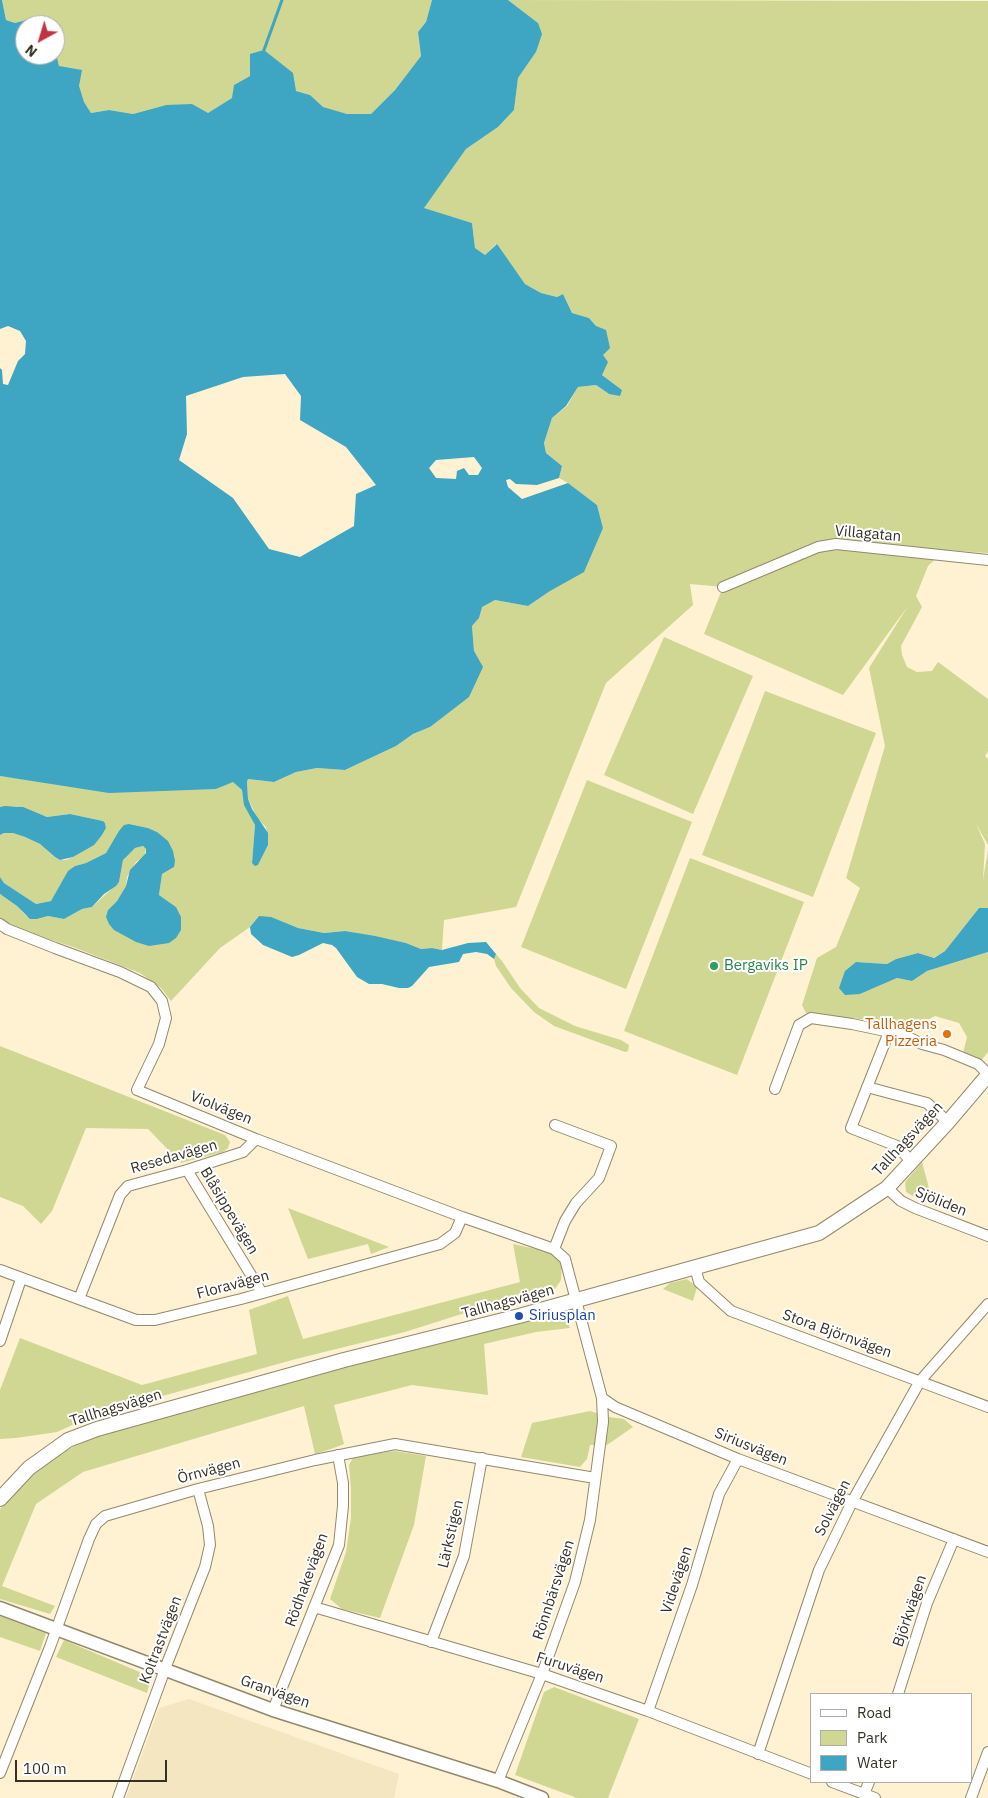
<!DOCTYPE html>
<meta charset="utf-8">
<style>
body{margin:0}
#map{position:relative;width:988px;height:1798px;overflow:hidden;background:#fef2d3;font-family:"IBM Plex Sans",sans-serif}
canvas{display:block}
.legend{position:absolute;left:810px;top:1693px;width:162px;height:90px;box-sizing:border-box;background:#fff;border:1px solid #afada8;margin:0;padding:6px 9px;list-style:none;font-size:15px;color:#363125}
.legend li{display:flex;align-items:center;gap:10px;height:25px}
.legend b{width:25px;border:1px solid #afada8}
.north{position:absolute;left:15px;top:15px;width:50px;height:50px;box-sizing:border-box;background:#fff;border:1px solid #afada8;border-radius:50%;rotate:219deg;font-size:14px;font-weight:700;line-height:20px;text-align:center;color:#363125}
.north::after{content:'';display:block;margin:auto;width:18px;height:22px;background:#c33344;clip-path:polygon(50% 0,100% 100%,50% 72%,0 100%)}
.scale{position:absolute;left:15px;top:1760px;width:152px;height:22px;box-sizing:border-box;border:2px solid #363125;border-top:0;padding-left:6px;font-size:15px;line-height:18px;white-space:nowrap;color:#363125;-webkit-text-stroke:4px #fff;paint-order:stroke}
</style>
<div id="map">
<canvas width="988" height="1798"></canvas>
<ul class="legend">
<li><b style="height:6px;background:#fff"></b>Road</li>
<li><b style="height:14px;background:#d0d793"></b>Park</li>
<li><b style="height:14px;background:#3ea5c2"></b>Water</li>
</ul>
<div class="north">N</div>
<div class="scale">100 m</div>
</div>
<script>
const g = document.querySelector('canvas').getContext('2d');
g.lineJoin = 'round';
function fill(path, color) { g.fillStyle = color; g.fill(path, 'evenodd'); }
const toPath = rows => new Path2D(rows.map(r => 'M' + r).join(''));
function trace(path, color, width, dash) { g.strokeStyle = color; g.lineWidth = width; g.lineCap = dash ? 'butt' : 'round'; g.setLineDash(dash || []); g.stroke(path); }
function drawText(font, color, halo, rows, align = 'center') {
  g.font = font + ' "IBM Plex Sans",sans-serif'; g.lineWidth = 4; g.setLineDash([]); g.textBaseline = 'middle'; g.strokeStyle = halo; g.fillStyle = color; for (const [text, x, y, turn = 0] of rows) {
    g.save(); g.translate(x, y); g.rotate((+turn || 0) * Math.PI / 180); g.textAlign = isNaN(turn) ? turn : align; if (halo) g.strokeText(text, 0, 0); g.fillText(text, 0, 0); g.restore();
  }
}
fill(toPath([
 [189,1699,399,1774,394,1798,126,1798,159,1708]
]), '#f4e6c0');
fill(toPath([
 [2,0,432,0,426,22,418,32,421,56,395,90,371,114,347,114,323,108,310,95,296,91,275,59,264,50,250,76,234,85,233,98,208,113,166,105,133,114,109,110,91,113,84,102,78,86,59,66,55,48,55,25,35,25,26,20,15,23,6,20],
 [508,0,988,1,988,553,945,550,928,566,916,596,922,607,901,646,902,655,907,667,917,672,932,671,938,662,988,699,988,751,985,756,988,759,988,845,976,824,985,844,983,880,988,850,988,908,979,908,945,951,933,958,918,953,896,959,887,964,856,962,860,994,897,978,912,981,927,971,988,952,988,1052,978,1064,962,1057,967,1037,959,1023,935,1016,907,1030,869,1020,806,1013,802,1005,817,958,836,947,860,888,846,878,885,746,869,668,908,606,843,695,704,634,723,587,690,584,693,605,606,683,516,907,444,920,442,950,432,948,421,949,406,943,345,931,324,933,298,928,259,916,250,927,220,948,171,1001,161,988,140,973,73,947,21,930,0,919,0,894,17,906,26,916,37,919,48,916,64,919,82,909,92,907,119,882,123,860,128,854,135,848,143,846,146,849,144,857,136,862,127,877,126,886,117,901,108,910,176,907,159,895,162,874,174,867,157,832,148,828,129,824,106,853,86,863,75,866,51,901,36,904,4,883,0,877,0,835,4,833,13,833,25,837,40,844,55,857,60,860,66,860,73,857,102,835,106,828,105,823,103,821,70,814,47,817,17,806,0,807,0,776,44,782,149,790,216,789,233,781,242,790,245,805,255,825,252,863,258,865,268,845,266,827,258,819,248,799,247,782,248,779,274,782,296,772,317,768,345,770,396,746,413,734,430,727,474,651,472,626,479,618,481,607,495,600,528,606,550,591,603,528,597,505,568,483,559,478,562,466,546,453,544,443,552,418,567,406,578,387,596,385,609,394,622,390,602,375,603,355,596,326,589,318,572,313,563,294,557,297,541,293,525,284,496,244,485,255,475,248,472,223,423,208,466,149,498,127,514,110,518,78,536,52,538,23],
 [664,637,753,676,693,814,604,775],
 [765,691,876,733,813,897,702,855],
 [587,780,692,822,626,989,521,947],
 [690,858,804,902,737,1075,624,1031],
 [496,954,502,961,520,988,539,1008,575,1026,621,1040,629,1045,628,1051,625,1052,554,1026,534,1012,511,988,496,966,494,959],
 [0,1046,225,1135,230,1142,228,1148,223,1152,181,1163,148,1129,86,1128,52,1211,41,1224,23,1206,0,1197],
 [922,1162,933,1203,918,1199,906,1192,905,1182],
 [288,1208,389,1247,371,1254,368,1244,308,1259],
 [513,1244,551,1252,562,1264,561,1280,555,1289,515,1297,405,1332,296,1359,130,1405,90,1417,57,1432,16,1438,0,1439,0,1390,20,1338,142,1385,257,1354,249,1310,288,1296,303,1339,520,1282],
 [687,1279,697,1287,693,1301,663,1289,670,1283],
 [562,1311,570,1328,536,1332,484,1344,488,1395,412,1385,334,1405,344,1444,331,1449,315,1454,304,1406,83,1472,36,1504,2,1586,55,1606,50,1614,0,1599,0,1509,34,1471,71,1448,106,1433,345,1366],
 [590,1411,609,1417,624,1419,633,1427,607,1445,590,1445,587,1459,580,1467,521,1457,532,1423],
 [395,1451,426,1456,414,1525,380,1618,342,1609,330,1599,346,1552,351,1518,351,1489,349,1465,354,1456],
 [0,1616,46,1633,40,1651,0,1637],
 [64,1640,142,1673,151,1678,147,1693,56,1657],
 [554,1687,639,1719,608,1798,577,1798,515,1775,544,1692]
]), '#d0d793');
fill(toPath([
 [0,0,2,0,6,20,15,23,26,20,35,25,25,25,25,55,55,55,55,48,59,66,82,70,79,86,84,102,91,113,109,110,133,114,166,105,192,104,208,113,232,98,234,85,250,76,250,54,264,50,293,73,296,91,310,95,323,107,347,114,371,114,395,90,421,56,418,32,426,22,432,0,508,0,538,23,542,34,536,52,518,78,514,110,498,127,466,149,424,208,472,223,475,248,485,255,497,244,525,284,541,293,557,297,563,294,572,313,589,318,596,326,606,330,610,348,603,355,608,362,602,375,622,390,620,396,609,394,596,385,578,387,566,406,552,418,544,443,546,453,562,466,559,478,537,485,516,484,510,479,506,480,508,487,522,499,568,483,597,505,603,528,584,572,550,591,528,606,495,600,482,607,479,618,472,626,474,651,483,667,469,697,430,727,413,734,396,746,345,770,317,768,296,772,274,782,248,779,247,782,248,799,252,809,268,833,268,845,258,865,255,866,252,863,255,825,244,805,242,790,233,782,216,789,109,793,0,776,0,368,2,370,3,384,8,385,18,361,25,354,26,341,20,331,8,326,0,329],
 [285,374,301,396,300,420,346,447,376,485,356,494,354,526,300,557,269,549,233,498,179,460,187,434,186,396,243,377],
 [474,457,482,468,478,475,469,475,464,468,457,471,456,479,436,478,429,468,436,460],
 [5,806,23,807,47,817,70,814,103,821,105,823,106,828,102,835,94,845,73,857,60,860,55,857,40,844,25,837,13,833,4,833,0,835,0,807],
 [129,824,148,828,157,832,168,841,173,851,175,861,174,867,162,874,159,895,176,907,181,917,181,930,176,938,169,943,149,946,136,942,114,930,109,924,106,917,108,910,117,901,126,886,130,870,146,853,146,849,143,846,135,848,123,860,119,882,116,886,104,894,92,907,82,909,64,919,48,916,37,919,30,919,17,906,0,894,0,877,4,883,36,904,51,901,68,871,75,866,86,863,106,853,119,831,124,825],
 [979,908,988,908,988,952,927,971,912,981,897,978,860,994,845,995,839,988,845,971,856,962,887,964,896,959,918,953,934,958,945,951],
 [259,916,271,917,298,928,324,933,345,931,375,936,406,943,421,949,432,948,442,950,468,943,486,942,496,954,494,959,487,954,476,952,463,954,459,962,429,967,412,986,408,988,399,988,382,984,369,984,357,977,336,948,332,945,323,943,299,955,292,957,263,945,251,934,250,927]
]), '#3ea5c2');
trace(toPath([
 [264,50,282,0]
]), '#3ea5c2', 3);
const minor = toPath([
 [723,587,818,547,836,544,988,560],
 [0,924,7,929,55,948,120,972,151,987,162,1001,166,1018,159,1044,137,1090,256,1139,462,1217,554,1249,565,1259,602,1398,615,1407,738,1459,988,1552],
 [889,1032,851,1128,897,1146,911,1161],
 [867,1087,927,1103,948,1122],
 [775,1089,799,1025,811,1018,852,1024,904,1035,922,1044,944,1050,978,1064,988,1074],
 [187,1170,262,1293],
 [887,1188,901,1201,915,1208,988,1236],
 [554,1249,565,1221,576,1203,599,1178,611,1146,555,1125],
 [695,1267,699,1282,731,1311,988,1407],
 [0,1270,136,1320,155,1320,241,1299,440,1244,455,1233,462,1217],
 [79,1299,120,1195,128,1186,187,1170,243,1152,256,1139],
 [0,1341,21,1279],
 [314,1607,542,1674,648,1711,812,1774],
 [431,1642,464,1556,482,1458],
 [898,1694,927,1603,954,1539],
 [273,1710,339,1545,343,1506,343,1483,338,1455],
 [648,1711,692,1585,719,1494,738,1459],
 [758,1754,819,1570,852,1502,920,1381,988,1304],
 [0,1773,50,1647,89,1539,96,1524,105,1516,198,1489,315,1460,395,1444,595,1478],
 [498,1781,542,1674,575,1582,590,1520,603,1422,602,1398],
 [832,1782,875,1798],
 [864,1794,869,1782],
 [118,1798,168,1661,205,1567,210,1545,208,1526,198,1489],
 [971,1798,988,1752]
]);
const tertiary = toPath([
 [0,1608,273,1710,498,1781,542,1798]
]);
const secondary = toPath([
 [0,1499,29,1468,68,1440,97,1429,344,1360,519,1316,819,1233,887,1188,948,1122,988,1075]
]);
trace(minor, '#93886c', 12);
trace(tertiary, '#93886c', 15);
trace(secondary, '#93886c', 16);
trace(minor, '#fff', 10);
trace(tertiary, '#fff', 12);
trace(secondary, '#fff', 14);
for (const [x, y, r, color] of [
 [714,966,5,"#2e9e5b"],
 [947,1034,5,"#e8710a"],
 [519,1316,5,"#1a4fb4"]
]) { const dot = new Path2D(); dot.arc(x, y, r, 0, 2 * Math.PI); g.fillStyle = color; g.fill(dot); trace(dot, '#fff', 2); }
drawText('15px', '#363125', '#fff', [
 ["Villagatan",868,534,5],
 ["Violvägen",221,1108,22],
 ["Tallhagsvägen",908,1139,-47],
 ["Resedavägen",174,1157,-16],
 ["Sjöliden",941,1202,22],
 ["Blåsippevägen",229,1211,59],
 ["Floravägen",233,1285,-15],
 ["Tallhagsvägen",508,1302,-15],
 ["Stora Björnvägen",837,1334,20],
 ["Tallhagsvägen",116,1408,-17],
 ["Siriusvägen",751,1447,22],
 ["Örnvägen",209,1471,-15],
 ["Solvägen",833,1508,-63],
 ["Lärkstigen",451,1534,-77],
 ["Rödhakevägen",307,1580,-70],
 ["Videvägen",677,1580,-72],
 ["Rönnbärsvägen",554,1590,-72],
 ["Björkvägen",910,1611,-71],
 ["Koltrastvägen",161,1640,-69],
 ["Furuvägen",570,1668,18],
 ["Granvägen",275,1692,19]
]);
drawText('15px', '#27864d', '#fff', [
 ["Bergaviks IP",724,966]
], 'left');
drawText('15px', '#c56008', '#fff', [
 ["Tallhagens",937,1025],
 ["Pizzeria",937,1042]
], 'right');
drawText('15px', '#164399', '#fff', [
 ["Siriusplan",529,1316]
], 'left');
</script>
